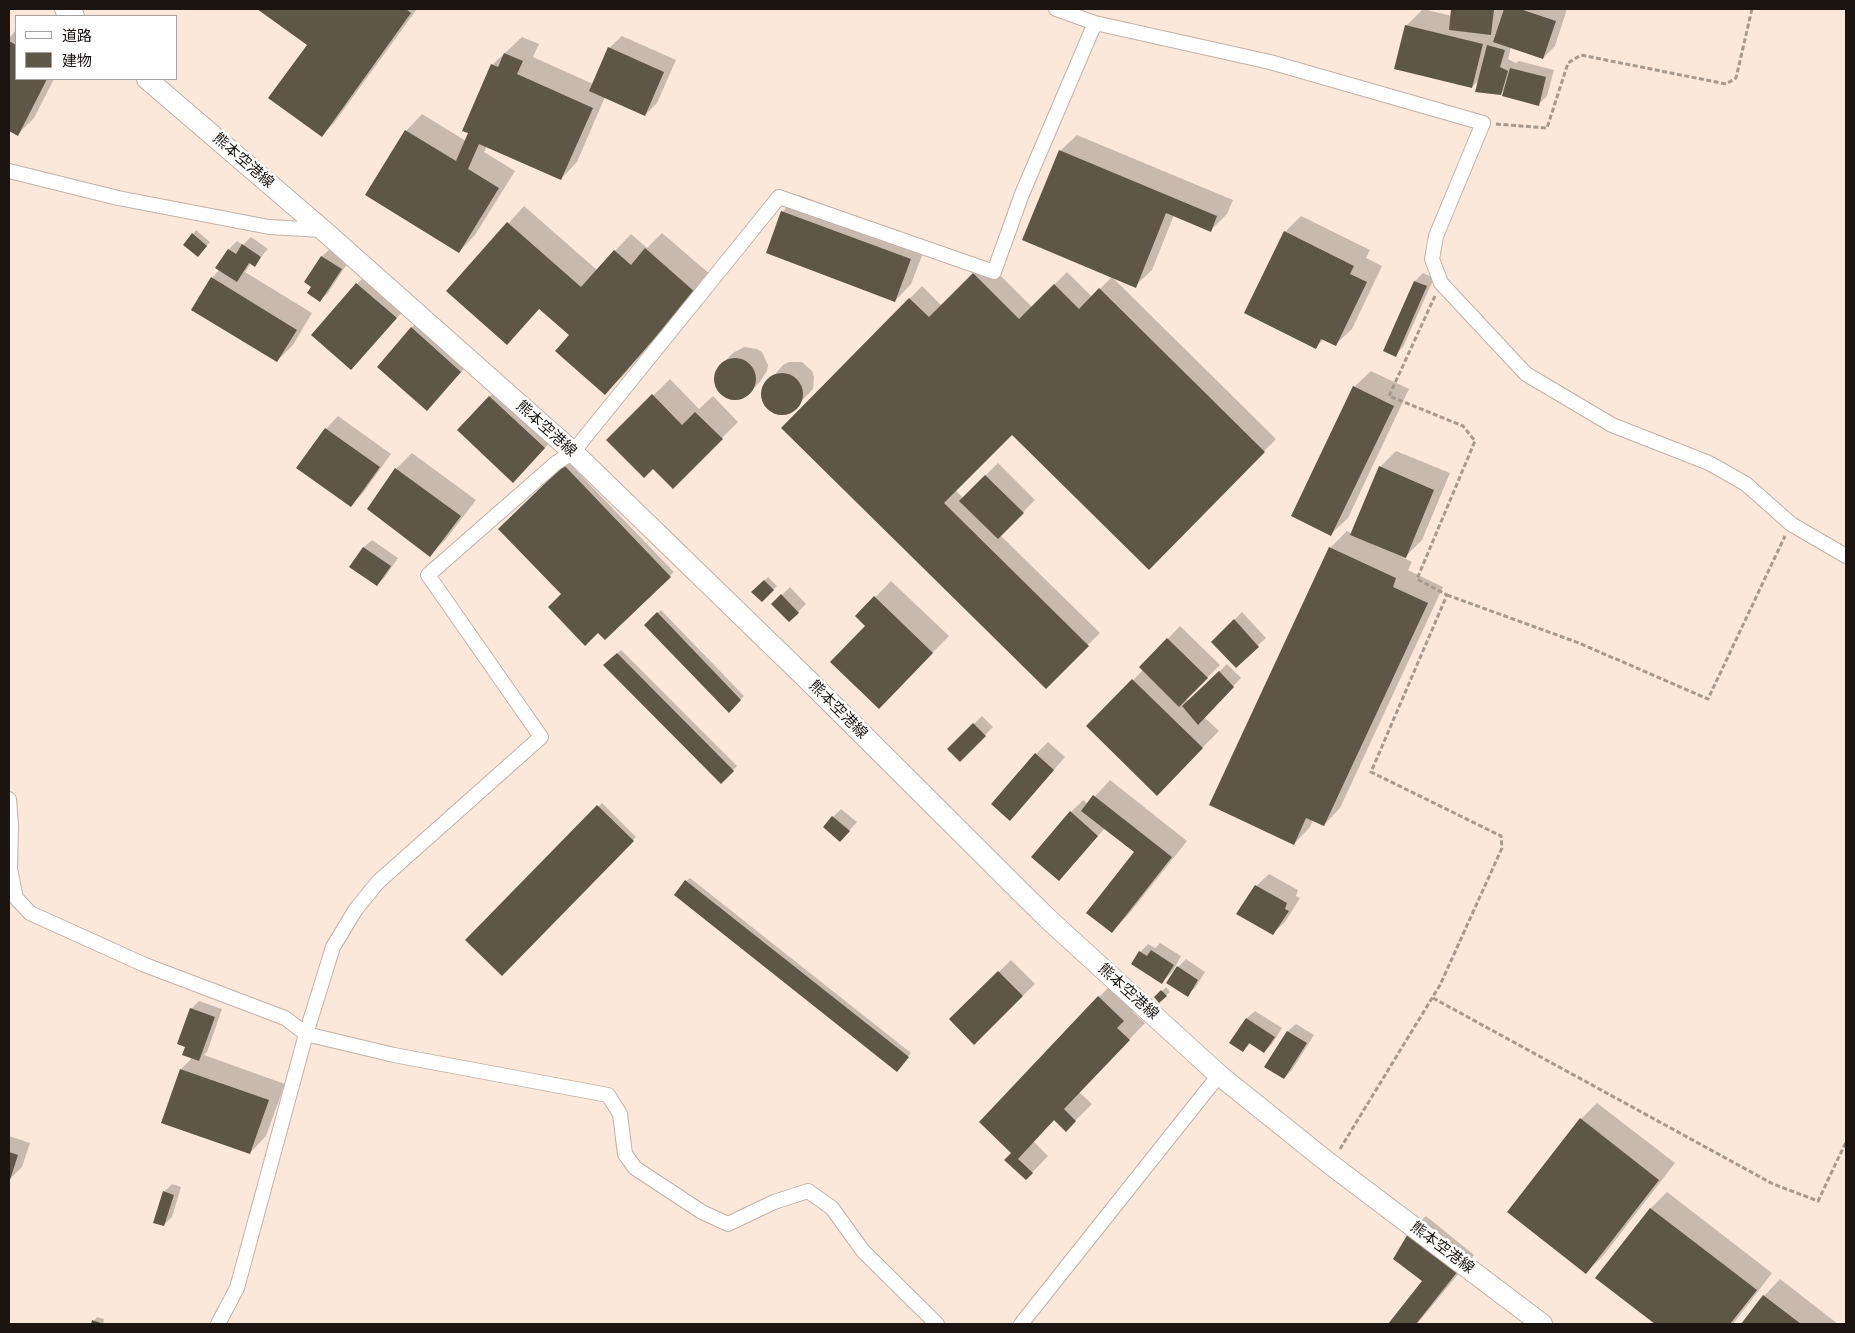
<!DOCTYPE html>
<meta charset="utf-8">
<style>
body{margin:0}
#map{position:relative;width:1855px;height:1333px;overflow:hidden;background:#fbe8db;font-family:"Space Grotesk","Noto Sans JP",sans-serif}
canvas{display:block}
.frame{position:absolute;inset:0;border:10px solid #1b1410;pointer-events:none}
.legend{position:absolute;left:15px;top:15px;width:162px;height:65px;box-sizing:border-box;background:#fff;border:1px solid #a4a19f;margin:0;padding:6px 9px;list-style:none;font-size:15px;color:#1b1410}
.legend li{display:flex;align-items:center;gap:10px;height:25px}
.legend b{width:25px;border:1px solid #a4a19f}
</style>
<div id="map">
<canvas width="1855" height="1333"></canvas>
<div class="frame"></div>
<ul class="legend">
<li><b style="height:6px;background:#fff"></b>道路</li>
<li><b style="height:14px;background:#5e5646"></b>建物</li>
</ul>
</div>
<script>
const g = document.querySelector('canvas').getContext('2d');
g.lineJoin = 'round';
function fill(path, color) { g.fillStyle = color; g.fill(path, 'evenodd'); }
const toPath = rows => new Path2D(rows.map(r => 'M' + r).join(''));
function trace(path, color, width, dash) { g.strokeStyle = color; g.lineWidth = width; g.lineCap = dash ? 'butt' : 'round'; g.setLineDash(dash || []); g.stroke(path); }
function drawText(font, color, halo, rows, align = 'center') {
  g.font = font + ' "Space Grotesk","Noto Sans JP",sans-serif'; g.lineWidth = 5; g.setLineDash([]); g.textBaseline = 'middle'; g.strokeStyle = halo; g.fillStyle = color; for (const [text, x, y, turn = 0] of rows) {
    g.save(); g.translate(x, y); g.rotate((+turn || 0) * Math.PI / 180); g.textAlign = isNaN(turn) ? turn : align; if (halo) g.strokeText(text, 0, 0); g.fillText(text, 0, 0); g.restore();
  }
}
fill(toPath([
 [259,9,417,9,334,123,322,135,308,44],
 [1423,9,1452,16,1453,9,1567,9,1555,46,1543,58,1511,47,1508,59,1516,63,1519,61,1554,70,1547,96,1539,104,1506,89,1500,94,1480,79,1472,87,1406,26],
 [16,30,16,79,54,79,34,118,18,134,9,130,9,38],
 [622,36,676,60,657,103,645,115,605,97,577,162,561,179,487,146,484,152,515,171,475,235,459,252,406,131,422,114,466,141,492,65,522,37,539,44,533,57,593,84,609,48],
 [1077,135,1233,200,1227,214,1211,230,1174,215,1152,270,1135,286,1060,151],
 [799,195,927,243,911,284,895,301,767,252,783,211],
 [524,206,597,270,631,234,647,248,662,233,711,275,622,377,605,393,571,335,540,308,507,343,448,291],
 [1301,216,1370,250,1366,258,1382,266,1352,329,1335,345,1324,339,1316,347,1285,232],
 [196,230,210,242,201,252,193,234],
 [251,237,268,249,254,265,251,263,245,272,312,313,293,345,277,361,212,278,220,269,217,267,229,249,237,241,243,245],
 [330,249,349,261,328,293,320,300,313,286,305,281,322,256],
 [986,261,1032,307,1067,272,1092,297,1112,277,1276,439,1149,568,1012,433,955,490,963,498,998,463,1035,500,1000,535,1100,633,1046,687,783,428,922,286,942,306],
 [373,268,412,301,351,369,357,284],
 [1423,273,1434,278,1403,347,1395,355,1384,351,1415,281],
 [424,316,473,359,427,409,411,328],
 [744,347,757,349,762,352,768,365,767,371,760,382,747,395,735,399,723,395,718,390,715,378,720,366,733,353],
 [789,362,802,362,812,371,814,377,813,389,791,412,778,413,772,411,764,401,763,388,783,365],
 [1371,371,1409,389,1348,518,1331,534,1354,387],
 [670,379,699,409,713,396,738,422,673,487,653,468,608,440],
 [506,380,561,431,529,465,489,397],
 [338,416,391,454,363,493,351,505,326,429],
 [1396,451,1450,473,1422,540,1404,558,1412,562,1408,570,1443,587,1340,808,1324,825,1313,820,1310,827,1294,844,1330,548,1347,531,1352,534,1380,467],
 [412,453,476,500,446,539,430,555,396,469],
 [569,463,674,572,605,638,500,529],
 [372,540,398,558,385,577,377,585,351,566,364,547],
 [768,577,777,586,762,601,753,592],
 [891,581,949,636,895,691,867,626,857,616],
 [790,587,806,604,789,621,773,604],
 [661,610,744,696,729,711,645,625],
 [1242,612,1266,638,1236,666,1213,642],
 [1180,626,1220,665,1186,699,1188,701,1227,664,1241,678,1204,717,1219,731,1157,794,1088,726,1144,669,1141,667],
 [621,650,737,766,721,782,605,665],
 [982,716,993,727,960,760,949,749],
 [1048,742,1065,757,1022,807,1036,754],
 [1110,780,1187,841,1128,915,1112,931,1136,852,1105,828,1059,880,1071,812,1083,800,1088,804],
 [602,803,636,837,502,974,467,940],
 [841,809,857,822,848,832,833,817],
 [1269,874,1298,890,1296,896,1300,898,1285,922,1272,934,1256,886],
 [690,878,911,1053,900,1066,686,881],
 [1160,943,1181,956,1173,971,1162,982,1133,964,1140,952,1148,944,1155,948],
 [1186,959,1205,972,1195,988,1187,995,1174,971],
 [1011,960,1035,984,974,1043,951,1019],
 [1115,981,1139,1003,1132,1011,1145,1023,1079,1092,1092,1104,1066,1130,1055,1119,1033,1141,1048,1156,1026,1179,1013,1153,1099,997],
 [1166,987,1170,992,1159,1001,1156,997],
 [199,1001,222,1009,207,1052,204,1055,285,1084,266,1136,250,1153,162,1122,181,1069,193,1057,186,1047,191,1009],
 [1255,1011,1282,1028,1272,1044,1264,1052,1251,1043,1243,1051,1231,1043,1247,1018],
 [1296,1024,1314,1035,1292,1070,1284,1078,1266,1066,1288,1031],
 [1597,1103,1675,1163,1603,1256,1586,1273,1581,1119],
 [9,1136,30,1143,22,1167,9,1180],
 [172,1184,181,1187,172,1217,164,1225,164,1192],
 [1667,1192,1772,1273,1733,1324,1657,1324,1597,1278,1651,1208],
 [1426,1216,1474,1255,1417,1324,1390,1324,1423,1281,1410,1232],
 [1780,1279,1838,1324,1742,1324,1764,1296],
 [97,1317,104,1319,103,1324,92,1324]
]), '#0003');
fill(toPath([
 [257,9,406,9,411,13,322,137,268,98,307,45],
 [1451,9,1494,9,1491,35,1449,30],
 [1504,9,1520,9,1556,21,1543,59,1493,42],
 [1405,25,1483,44,1472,88,1394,69],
 [9,41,16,45,16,79,47,79,18,136,9,131],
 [1487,45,1505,50,1500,67,1508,71,1501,95,1475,92],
 [608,47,664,72,645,116,589,91],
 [504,53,523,61,517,74,593,108,561,180,479,144,468,169,499,188,459,253,365,195,405,130,456,161,468,133,462,131,491,64,498,67],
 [1510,68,1546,77,1539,106,1502,96],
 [1059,150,1217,216,1211,232,1166,213,1136,288,1022,240],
 [781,211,911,259,895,302,766,253],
 [507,222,581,287,614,250,631,265,645,248,695,292,605,395,555,351,569,335,539,309,507,345,446,291],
 [1284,231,1354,266,1350,274,1367,282,1336,346,1321,339,1316,349,1244,313],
 [192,233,207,246,198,257,183,245],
 [242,244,261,257,255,267,249,263,237,282,215,268,228,249,236,254],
 [321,256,342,269,320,302,307,293,311,287,304,282],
 [973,273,1019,319,1054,284,1079,309,1099,288,1265,452,1149,570,1012,435,944,503,1089,646,1046,689,781,428,909,298,929,317],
 [211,277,297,330,277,362,191,310],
 [1414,281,1427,286,1396,357,1383,351],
 [356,283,397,318,351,370,311,335],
 [411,327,461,372,427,411,377,367],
 '714 379a21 21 0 1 1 42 0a21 21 0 1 1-42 0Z',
 '761 394a21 21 0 1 1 42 0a21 21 0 1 1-42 0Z',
 [1353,386,1394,406,1331,536,1291,516],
 [652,394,682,425,695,412,723,439,673,489,653,469,644,478,606,440],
 [489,396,545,448,513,483,457,430],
 [325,428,380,467,351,507,296,468],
 [564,465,671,577,605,640,598,633,585,646,548,607,561,594,498,529],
 [1379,466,1434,490,1406,558,1350,535],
 [395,468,461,516,430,557,367,509],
 [985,475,1024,513,998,539,959,501],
 [363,547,391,566,377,586,349,567],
 [1329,547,1396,578,1393,587,1428,603,1324,826,1306,818,1294,845,1209,805],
 [764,580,774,590,762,602,751,592],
 [781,594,799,613,789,622,771,604],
 [874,596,933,653,879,709,830,662,865,626,855,616],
 [657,612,741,700,729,713,644,625],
 [1234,619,1259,647,1236,668,1211,642],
 [1167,638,1208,678,1179,707,1139,667],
 [617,653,734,771,721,784,603,665],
 [1219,671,1234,687,1198,725,1182,706],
 [1132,679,1203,748,1157,796,1086,726],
 [973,723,986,736,960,762,947,749],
 [1035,753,1054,770,1010,821,991,804],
 [1093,795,1172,857,1112,933,1086,913,1134,852,1081,811],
 [597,805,634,841,502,976,465,940],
 [1070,811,1098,836,1059,881,1031,857],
 [832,816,850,831,840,842,823,827],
 [685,880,909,1057,897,1072,674,895],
 [1255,885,1287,903,1285,909,1289,911,1273,935,1236,914],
 [1151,950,1174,965,1162,984,1131,964,1139,951,1147,956],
 [1177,966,1198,980,1188,997,1166,983],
 [998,971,1023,996,974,1045,949,1019],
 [1161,990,1167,996,1159,1003,1154,997],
 [1098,996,1124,1021,1117,1028,1130,1040,1064,1109,1076,1121,1066,1132,1054,1120,1018,1159,1033,1173,1026,1180,1004,1160,1011,1153,979,1122],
 [190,1008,215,1017,199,1061,182,1055,185,1047,177,1044],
 [1246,1018,1275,1037,1264,1053,1249,1043,1243,1052,1229,1043],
 [1287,1031,1307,1043,1284,1079,1264,1067],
 [180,1069,269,1100,250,1154,161,1123],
 [1580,1118,1659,1180,1586,1274,1507,1212],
 [9,1152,18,1155,9,1183],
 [163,1191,174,1195,164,1226,153,1223],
 [1650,1208,1757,1290,1730,1324,1655,1324,1595,1278],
 [1409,1232,1458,1271,1416,1324,1388,1324,1422,1281,1393,1259],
 [1763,1295,1801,1324,1741,1324],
 [92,1320,104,1324,91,1324]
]), '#5e5646');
const street = toPath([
 [1056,9,1095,23,1270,62,1483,123,1436,236,1432,259,1441,283,1526,374,1612,425,1709,463,1746,484,1791,524,1846,556],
 [9,171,118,198,269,227,323,230],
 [9,799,11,825,10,869,16,898,30,913,145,965,285,1018,306,1034,394,1055,608,1095,620,1114,625,1154,635,1168,702,1212,728,1224,774,1202,808,1191,832,1208,863,1251,937,1324],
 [218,1324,237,1288,306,1034,333,947,356,909,378,882,541,737,428,575,556,463,573,452,779,197,994,272,1022,194,1095,23],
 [1021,1324,1219,1075]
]);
const secondary = toPath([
 [65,9,74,16],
 [147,79,323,230,573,452,811,683,1047,918,1219,1075,1330,1164,1542,1324]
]);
trace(street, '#c3b0a5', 16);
trace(secondary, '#c3b0a5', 22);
trace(toPath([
 [1496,124,1547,128,1568,63,1581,55,1726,84,1736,78,1752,9],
 [1447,595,1579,643,1708,699,1785,536],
 [1433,998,1773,1184,1818,1201,1846,1142],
 [1340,1149,1440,985,1502,848,1501,836,1371,772,1447,595,1417,579,1475,441,1463,426,1389,396,1435,296]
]), '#a7998f', 3, [5, 2.5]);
trace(street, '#fff', 14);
trace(secondary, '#fff', 20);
drawText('15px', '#1b1410', '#fff', [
 ["熊本空港線",243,161,41],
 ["熊本空港線",546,429,42],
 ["熊本空港線",838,710,45],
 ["熊本空港線",1128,992,42],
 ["熊本空港線",1442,1248,37]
]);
</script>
